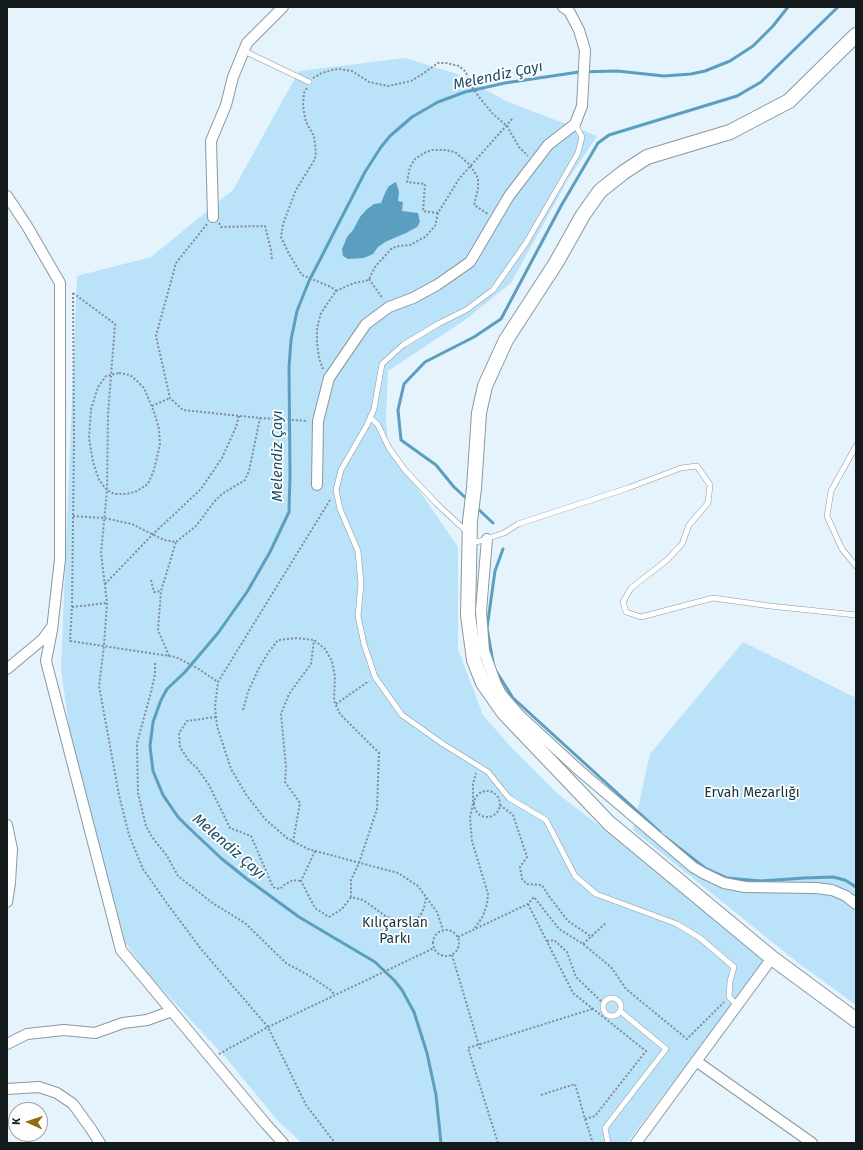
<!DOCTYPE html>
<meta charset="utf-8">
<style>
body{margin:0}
#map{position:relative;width:863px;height:1150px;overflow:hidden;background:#e5f3fc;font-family:"Fira Sans",sans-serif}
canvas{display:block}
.frame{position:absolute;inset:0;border:8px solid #14191c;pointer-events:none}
.north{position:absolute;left:8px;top:1102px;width:40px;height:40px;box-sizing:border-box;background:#fefefe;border:1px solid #a0a2a4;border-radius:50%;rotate:273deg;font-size:11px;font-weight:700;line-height:16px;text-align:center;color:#14191c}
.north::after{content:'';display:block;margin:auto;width:14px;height:18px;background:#916b12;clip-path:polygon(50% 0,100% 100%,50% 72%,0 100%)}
</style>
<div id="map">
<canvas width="863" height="1150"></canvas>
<div class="frame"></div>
<div class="north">K</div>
</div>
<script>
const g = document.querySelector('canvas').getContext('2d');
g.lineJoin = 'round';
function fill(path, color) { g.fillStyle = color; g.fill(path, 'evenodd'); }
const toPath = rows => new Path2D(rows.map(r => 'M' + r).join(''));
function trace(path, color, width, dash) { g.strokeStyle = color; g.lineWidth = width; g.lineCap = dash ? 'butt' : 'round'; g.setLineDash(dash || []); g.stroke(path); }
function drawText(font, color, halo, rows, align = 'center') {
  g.font = font + ' "Fira Sans",sans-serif'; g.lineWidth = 3.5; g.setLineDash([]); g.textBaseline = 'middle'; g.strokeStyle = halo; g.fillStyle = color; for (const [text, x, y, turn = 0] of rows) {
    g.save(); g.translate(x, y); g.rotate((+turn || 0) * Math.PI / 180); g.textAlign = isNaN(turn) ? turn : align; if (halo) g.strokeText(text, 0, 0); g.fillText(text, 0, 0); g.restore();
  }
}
fill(toPath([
 [405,58,457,74,506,101,597,136,569,178,511,283,465,320,388,371,386,418,388,445,458,547,458,649,483,715,510,746,558,794,768,956,627,1143,302,1143,278,1121,227,1059,147,973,125,942,71,741,61,668,77,276,151,257,233,190,299,71],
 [743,642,856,698,856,1005,797,962,633,830,650,754]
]), '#bae2f9');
fill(toPath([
 [396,182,399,192,398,201,403,202,402,211,418,213,420,222,417,227,406,233,385,242,378,247,373,254,364,258,348,259,343,256,342,249,347,237,353,230,360,217,366,210,374,204,381,203,385,193,389,186]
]), '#5c9ebf');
trace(toPath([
 [468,500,454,487,436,465,401,440,398,410,404,384,425,362,474,337,501,319,561,206,598,143,609,135,737,96,761,82,838,7],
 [477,508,493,523],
 [503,549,495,571,487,628,494,668,513,698,660,832],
 [665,837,705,868,727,878,761,881,804,878,833,877,845,880,856,887],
 [441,1143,436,1095,427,1053,414,1012,402,990,394,980,375,962,299,917,247,879,222,859,188,827,178,817,163,795,153,771,150,746,153,722,161,700,167,689,185,672,218,633,247,592,270,552,289,512,290,475,289,367,291,340,297,311,309,281,365,172,381,147,390,136,412,117,438,102,465,92,505,83,579,72,617,71,664,76,691,74,705,71,730,61,753,46,773,26,788,7]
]), '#5c9ebf', 3);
const service = toPath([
 [244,51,309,82],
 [575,124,582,137,578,153,526,243,493,290,466,310,438,324,403,345,382,364,374,409,367,425,341,470,336,490,340,509,358,551,361,584,358,616,364,644,375,677,402,715,443,744,488,772,509,798,546,820,575,876,596,894,677,924,700,938,734,967,730,981,729,997,737,1005],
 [370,417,378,425,389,448,405,470,437,504,467,532],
 [856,446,831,491,827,516,842,549,856,566],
 [470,543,480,541,504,533,518,524,628,488,681,468,697,466,710,485,708,503,689,525,682,544,667,560,631,588,623,602,626,612,641,617,713,598,770,606,856,615],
 '603 1007a9 9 0 1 1 18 0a9 9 0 1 1-18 0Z',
 [608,1143,605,1128,666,1049,620,1011]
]);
const minor = toPath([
 [7,196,27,226,60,283,60,559,52,630,46,661,121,950,265,1123,283,1143],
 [213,217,211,141,226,105,233,77,247,43,283,7],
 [317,485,318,421,329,378,366,324,389,307,413,298,437,285,470,262,509,196,548,145,575,124,582,106,585,50,579,30,569,11,563,7],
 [487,539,481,611,484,651,495,682,501,694,519,715,580,771,693,867,703,873,724,883,745,887,816,888,832,890,846,896,856,904],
 [7,669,43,639,51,628],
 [7,825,12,849,10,883,7,902],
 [7,1044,27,1034,64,1030,95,1033,123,1023,147,1020,172,1011],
 [696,1061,812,1143],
 [7,1089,39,1087,57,1093,73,1104,91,1129,100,1143],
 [636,1143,772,958]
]);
const secondary = toPath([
 [856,35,789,101,730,132,647,157,624,172,600,191,583,215,556,263,506,340,485,386,479,413,474,488,470,521,468,615,474,660,483,683,504,713,609,823,772,958,856,1020]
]);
trace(service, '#8b98a0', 6);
trace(minor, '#8b98a0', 12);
trace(secondary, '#8b98a0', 16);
trace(toPath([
 [313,78,322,73,332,70,339,69,352,71,369,82,388,86,411,81,421,75,438,63,446,63,459,66,466,72,469,83,479,97,493,114,507,126,519,147,528,156],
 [307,88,304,93,303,104,304,112,306,122,314,136,316,152,315,159,296,190,283,224,281,237,289,254,302,275,331,287,336,291,321,313,317,328,317,343,319,358,323,369],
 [438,213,423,211,425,184,407,182,410,167,415,159,424,153,432,150,445,150,455,152,470,165,478,178,478,189,474,205,488,214],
 [219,223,221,227,265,226,271,250,272,260],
 [207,224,176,263,156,336,170,398,183,410,260,418,308,421],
 [369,279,383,299],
 [336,291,354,283,366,281,369,279,375,267,392,248,399,246,410,245,425,237,435,226,438,213,459,179,513,118],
 [73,293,115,324,108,414,107,490,101,553,107,603,104,646,99,686,119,795,129,835,143,869,166,902,201,949,268,1027,306,1105,335,1143],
 [73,293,74,440,72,607,70,641,176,657,197,668,218,682],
 [119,373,130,375,136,380,144,388,154,412,159,429,160,444,154,470,148,484,135,492,126,494,114,494,107,490,99,480,93,462,89,438,91,409,98,387,106,376,119,373],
 [152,406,170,398],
 [330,500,218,682,215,707,217,726,231,769,247,796,266,820,287,838,308,849,398,873,418,886,437,912,443,930],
 [73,516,104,518,132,524,164,540,176,542,196,526,214,502,222,494,245,480,249,471,260,418],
 [151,580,154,592,161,591],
 [105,584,152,535,201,489,222,458,236,427,239,416],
 [72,607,107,603],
 [169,656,158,630,161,591,176,542],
 [155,663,155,674,151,692,137,743,138,793,146,826,152,837,167,856,178,876,214,904,245,923,286,963,308,975,332,991,334,995],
 [336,704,369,681],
 [243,710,248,692,258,670,268,653,278,640,297,638,314,640,325,649,332,661,335,677,334,701,340,714,379,753,377,809,359,863,351,880,351,897,363,900,387,917,403,921,415,920,420,916,424,908,426,898],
 [216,717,187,721,179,733,180,747,189,761,197,768,209,785,230,828,251,836,273,887,280,889,284,885,293,880,301,881],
 '474 804a13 13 0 1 1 26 0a13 13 0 1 1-26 0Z',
 [500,805,513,815,527,857,520,867,522,879,527,884,542,885,548,895,568,921,592,937],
 [293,842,300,803,285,782,286,767,281,714,289,694,311,664,314,640],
 [315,851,301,881,315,908,329,917,342,909,351,897],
 [528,904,573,993,646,1051,595,1116,585,1119,575,1084,541,1095],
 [475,928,483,916,487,904,488,894,472,841,470,818,473,803,473,784,476,773],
 '433 943a13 13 0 1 1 26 0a13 13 0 1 1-26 0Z',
 [458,937,528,904,534,897,559,929,583,944,611,967,626,989,687,1039,724,1002],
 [547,941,554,940,567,952,576,977,604,1004],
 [583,944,606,923],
 [452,955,480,1049],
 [219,1054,268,1027,434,948],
 [585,1119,593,1143],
 [498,1143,468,1048,592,1009]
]), '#838d93', 2, [2, 2]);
trace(service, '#fff', 5);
trace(minor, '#fff', 10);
trace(secondary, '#fff', 14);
drawText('14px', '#143342', '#fefefe', [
 ["Ervah Mezarlığı",752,793],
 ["Kılıçarslan",395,923],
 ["Parkı",395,939]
]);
drawText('italic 15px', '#1b4f68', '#fefefe', [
 ["Melendiz Çayı",498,76,-12],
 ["Melendiz Çayı",278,456,-90],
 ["Melendiz Çayı",229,847,41]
]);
</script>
